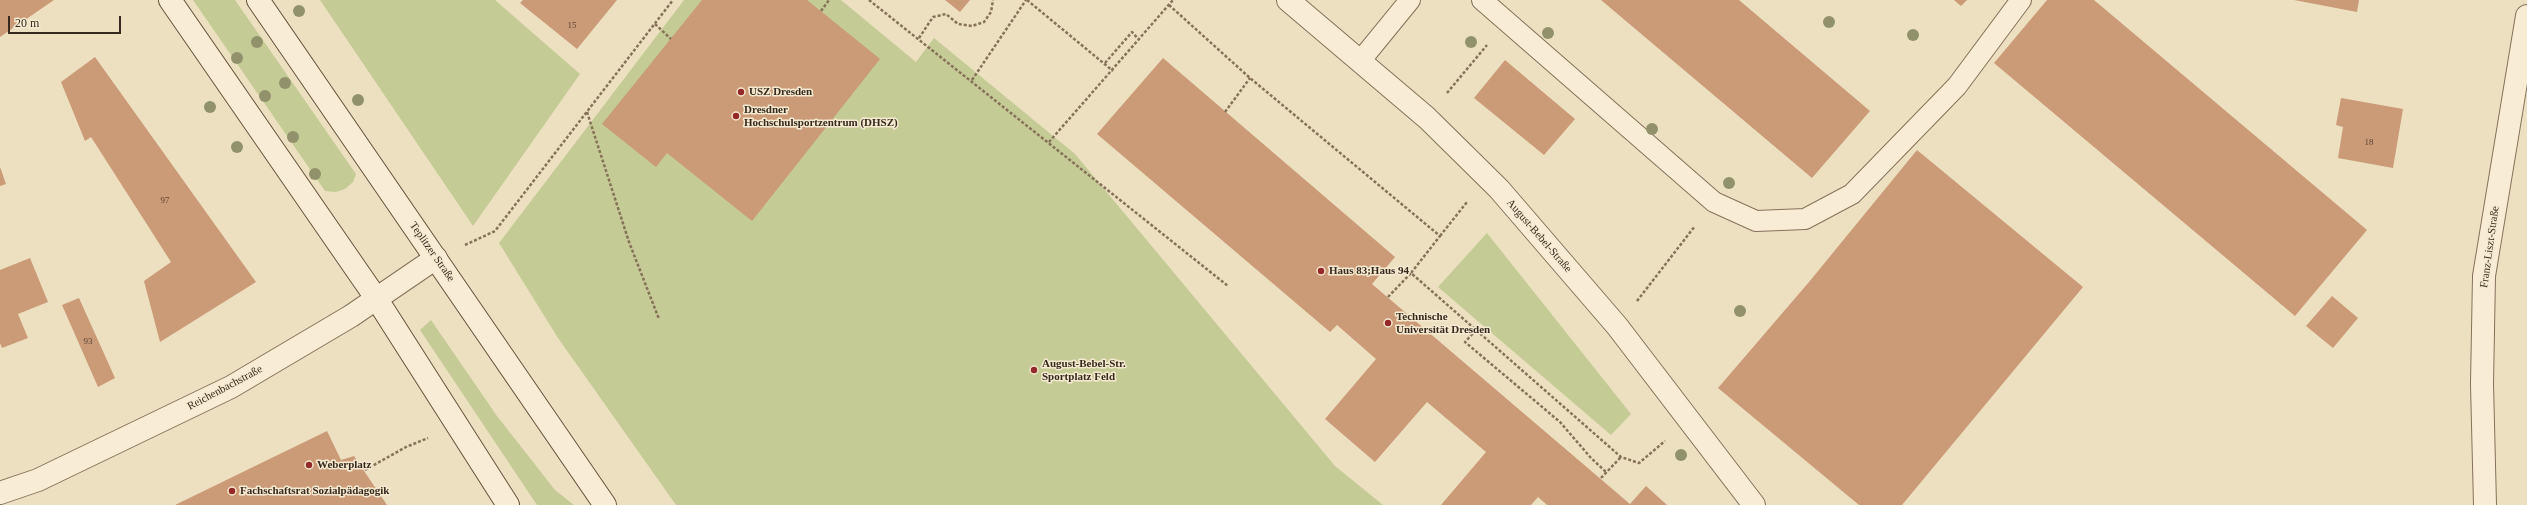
<!DOCTYPE html>
<meta charset="utf-8">
<style>
body{margin:0}
#map{position:relative;width:2527px;height:505px;overflow:hidden;background:#ede0c1;font-family:Georgia,serif}
canvas{display:block}
.scale{position:absolute;left:8px;top:16px;width:113px;height:18px;box-sizing:border-box;border:2px solid #36291d;border-top:0;padding-left:5px;font-size:12px;line-height:14px;white-space:nowrap;color:#36291d;-webkit-text-stroke:3px #f5ead0;paint-order:stroke}
</style>
<div id="map">
<canvas width="2527" height="505"></canvas>
<div class="scale">20 m</div>
</div>
<script>
const g = document.querySelector('canvas').getContext('2d');
g.lineJoin = 'round';
function fill(path, color) { g.fillStyle = color; g.fill(path, 'evenodd'); }
const toPath = rows => new Path2D(rows.map(r => 'M' + r).join(''));
function trace(path, color, width, dash) { g.strokeStyle = color; g.lineWidth = width; g.lineCap = dash ? 'butt' : 'round'; g.setLineDash(dash || []); g.stroke(path); }
function drawText(font, color, halo, rows, align = 'center') {
  g.font = font + ' Georgia,serif'; g.lineWidth = 3; g.setLineDash([]); g.textBaseline = 'middle'; g.strokeStyle = halo; g.fillStyle = color; for (const [text, x, y, turn = 0] of rows) {
    g.save(); g.translate(x, y); g.rotate((+turn || 0) * Math.PI / 180); g.textAlign = isNaN(turn) ? turn : align; if (halo) g.strokeText(text, 0, 0); g.fillText(text, 0, 0); g.restore();
  }
}
fill(toPath([
 [193,0,235,0,356,174,353,182,345,189,336,192,325,191],
 [320,0,495,0,580,74,473,226],
 [684,0,841,0,916,62,934,38,1075,154,1335,466,1383,505,676,505,558,338,499,243],
 [1487,233,1631,414,1611,435,1438,287],
 [431,320,497,416,555,490,574,505,537,505,420,330]
]), '#c4cb95');
fill(toPath([
 [0,0,54,0,0,37],
 [523,0,617,0,577,49,520,3],
 [702,0,807,0,880,59,752,221,667,153,656,167,602,124],
 [945,0,970,0,960,12],
 [1601,0,1739,0,1870,111,1812,178],
 [1954,0,1967,0,1961,6],
 [2047,0,2094,0,2367,230,2295,316,1994,63],
 [2294,0,2359,0,2357,12],
 [95,57,256,282,160,342,144,281,171,262,91,137,85,141,61,82],
 [1163,58,1395,257,1372,284,1630,504,1646,486,1667,505,1547,505,1538,497,1531,505,1441,505,1486,452,1427,402,1375,462,1325,419,1376,359,1337,325,1330,332,1097,134],
 [1505,60,1575,119,1544,155,1474,98],
 [2341,98,2403,109,2393,168,2338,158,2343,127,2336,125],
 [1917,150,2083,287,1902,505,1859,505,1718,388,1809,282],
 [0,167,6,184,0,186],
 [30,258,48,302,18,314,28,338,2,348,0,343,0,270],
 [2332,296,2358,318,2333,348,2306,326],
 [79,298,115,378,98,387,62,305],
 [327,431,341,460,354,456,387,505,175,505]
]), '#cb9a77');
const service = toPath([
 [1482,0,1714,202,1756,221,1805,219,1852,194,1957,86,2021,0],
 [1361,60,1410,0]
]);
const minor = toPath([
 [1288,0,1427,118,1499,189,1617,326,1754,505],
 [2485,505,2482,384,2484,276,2527,16]
]);
const tertiary = toPath([
 [0,493,38,480,231,387,351,316,436,258]
]);
const secondary = toPath([
 [170,0,376,298,508,505],
 [258,0,605,505]
]);
trace(service, '#867159', 22);
trace(minor, '#867159', 24);
trace(tertiary, '#867159', 24);
trace(secondary, '#68523c', 24);
trace(toPath([
 [869,0,1228,286],
 [1027,0,1113,71],
 [1169,5,1250,78,1440,236,1411,273,1621,457,1639,463,1665,441],
 [821,11,829,0],
 [655,24,671,39],
 [919,38,933,17,946,14,958,24,972,26,984,22,991,12,993,0],
 [1105,63,1132,32,1139,40],
 [972,80,1026,0],
 [1447,93,1487,45],
 [587,112,629,242,659,319],
 [1225,112,1250,78],
 [1049,142,1173,0],
 [1440,236,1467,202],
 [465,245,495,231,673,0],
 [1388,297,1411,273],
 [1637,301,1695,226],
 [1476,330,1465,342,1560,422,1591,458,1606,472],
 [365,470,406,447,428,438],
 [1601,478,1621,457]
]), '#867159', 2.5, [3, 2]);
trace(service, '#f8edd4', 20);
trace(minor, '#f8edd4', 22);
trace(tertiary, '#f8edd4', 22);
trace(secondary, '#f8edd4', 22);
g.fillStyle = '#91926b';
for (const [x, y] of [
 [299,11],
 [1829,22],
 [1548,33],
 [1913,35],
 [257,42],
 [1471,42],
 [237,58],
 [285,83],
 [265,96],
 [358,100],
 [210,107],
 [1652,129],
 [293,137],
 [237,147],
 [315,174],
 [1729,183],
 [1740,311],
 [1681,455]
]) { g.beginPath(); g.arc(x, y, 6, 0, 2 * Math.PI); g.fill(); }
for (const [x, y, r, color] of [
 [741,92,4,"#94292a"],
 [736,116,4,"#94292a"],
 [1321,271,4,"#94292a"],
 [1388,323,4,"#94292a"],
 [1034,370,4,"#94292a"],
 [309,465,4,"#94292a"],
 [232,491,4,"#94292a"]
]) { const dot = new Path2D(); dot.arc(x, y, r, 0, 2 * Math.PI); g.fillStyle = color; g.fill(dot); trace(dot, '#f5ead0', 1.5); }
drawText('9px', '#5b4534', null, [
 ["15",572,26],
 ["18",2369,143],
 ["97",165,201],
 ["93",88,342]
]);
drawText('bold 11px', '#36291d', '#f5ead0', [
 ["USZ Dresden",749,92],
 ["Dresdner",744,110],
 ["Hochschulsportzentrum (DHSZ)",744,123],
 ["Haus 83;Haus 94",1329,271],
 ["Technische",1396,317],
 ["Universität Dresden",1396,330],
 ["August-Bebel-Str.",1042,364],
 ["Sportplatz Feld",1042,377],
 ["Weberplatz",317,465],
 ["Fachschaftsrat Sozialpädagogik",240,491]
], 'left');
drawText('11px', '#36291d', '#f5ead0', [
 ["August-Bebel-Straße",1539,236,49],
 ["Franz-Liszt-Straße",2490,247,-82],
 ["Teplitzer Straße",432,252,55],
 ["Reichenbachstraße",225,388,-28]
]);
</script>
